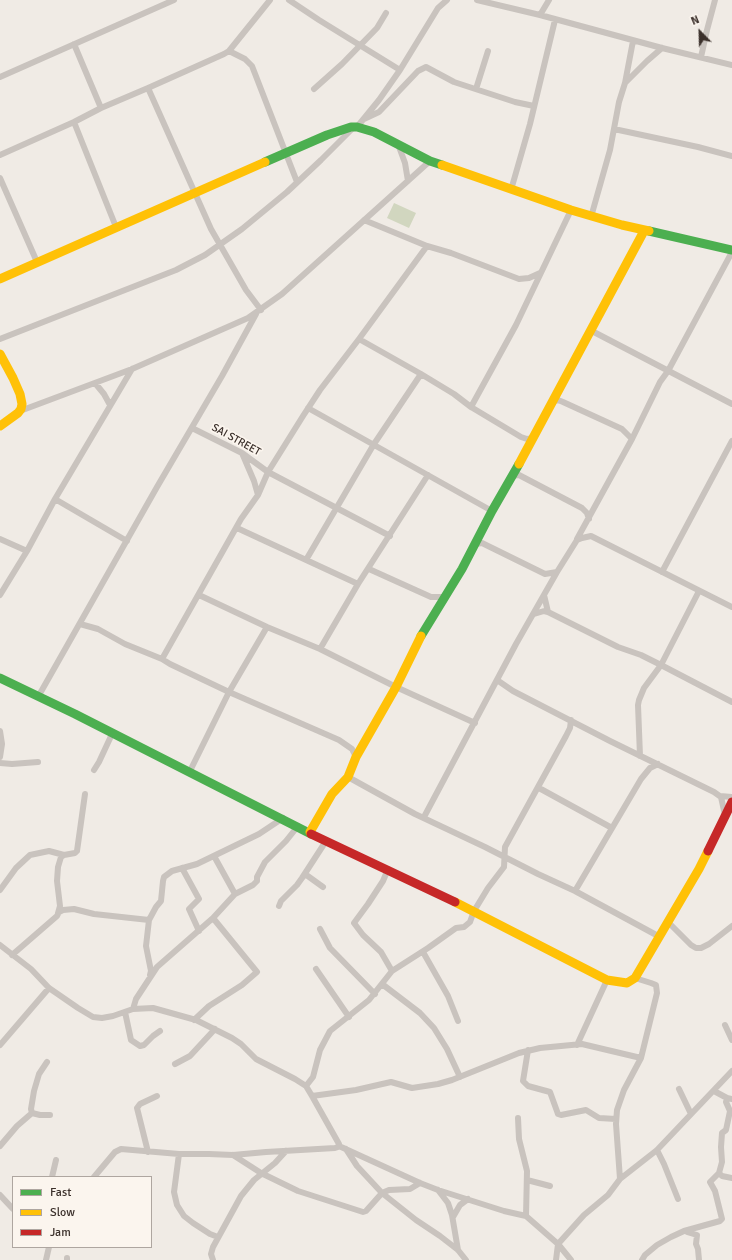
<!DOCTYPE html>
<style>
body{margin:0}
#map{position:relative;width:732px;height:1260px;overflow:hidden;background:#f0ebe5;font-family:Signika,sans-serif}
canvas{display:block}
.legend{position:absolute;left:12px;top:1176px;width:140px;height:72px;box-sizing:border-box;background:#fbf5ee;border:1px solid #aea6a0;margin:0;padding:5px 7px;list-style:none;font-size:12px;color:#3b302b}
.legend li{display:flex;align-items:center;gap:8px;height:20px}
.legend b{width:20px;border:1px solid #aea6a0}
.north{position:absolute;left:680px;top:12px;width:40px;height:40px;-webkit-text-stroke:3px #fbf5ee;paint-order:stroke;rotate:337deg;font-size:11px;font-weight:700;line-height:16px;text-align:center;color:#3b302b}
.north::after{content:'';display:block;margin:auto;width:14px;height:18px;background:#3b302b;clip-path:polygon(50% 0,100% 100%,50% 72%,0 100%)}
</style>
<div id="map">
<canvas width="732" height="1260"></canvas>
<ul class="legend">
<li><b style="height:5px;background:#4caf50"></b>Fast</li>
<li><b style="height:5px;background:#ffc107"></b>Slow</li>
<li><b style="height:5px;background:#c62828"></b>Jam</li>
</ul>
<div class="north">N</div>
</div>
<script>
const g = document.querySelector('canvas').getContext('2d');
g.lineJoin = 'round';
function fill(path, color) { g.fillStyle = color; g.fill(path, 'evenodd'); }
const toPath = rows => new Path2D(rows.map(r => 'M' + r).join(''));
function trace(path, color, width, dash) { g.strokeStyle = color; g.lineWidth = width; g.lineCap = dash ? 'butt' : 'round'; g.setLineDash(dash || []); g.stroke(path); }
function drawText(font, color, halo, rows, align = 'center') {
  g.font = font + ' Signika,sans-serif'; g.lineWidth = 3.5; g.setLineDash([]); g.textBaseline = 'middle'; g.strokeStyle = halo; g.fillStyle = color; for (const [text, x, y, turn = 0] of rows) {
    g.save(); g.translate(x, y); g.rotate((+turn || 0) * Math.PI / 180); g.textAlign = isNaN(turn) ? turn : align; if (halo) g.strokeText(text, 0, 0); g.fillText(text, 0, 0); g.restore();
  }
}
fill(toPath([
 [394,203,416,213,409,228,387,218]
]), '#d1d6bf');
trace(toPath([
 [289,0,319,20,400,70],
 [477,0,540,15,662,48,732,65],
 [540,15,549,0],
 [74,44,101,108],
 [229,51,245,59,252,66,297,182],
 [701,57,707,30,715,0],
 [0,77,174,0],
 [626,82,647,61,662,48],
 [148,88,211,229,246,290,261,310],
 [314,89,342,64,377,28,386,13],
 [476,89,488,51],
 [364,119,379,112,418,71,426,67,454,82,515,102,534,106],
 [74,122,116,227],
 [357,127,379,100,400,70,438,8,447,0],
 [614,129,698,147,732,156],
 [398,144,405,163,408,181],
 [0,155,74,122,101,108,148,88,224,54,229,51,270,0],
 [0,178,37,262],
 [511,190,530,124,555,20],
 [591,217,610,150,619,102,625,83,633,41],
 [364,220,427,246,451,253,519,279,529,278,540,273],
 [590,330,732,404],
 [0,339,176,270,205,255,242,229,287,192,321,160,354,127],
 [359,339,421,374,454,394,471,407,521,437,527,439,534,438],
 [95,383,104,394,110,405],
 [555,401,558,400,563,402,622,429,632,439],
 [471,407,516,325,571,210],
 [308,408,492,511],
 [20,411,132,369,248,318,282,294,430,161],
 [192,428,242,453,268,472,390,536],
 [242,453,254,481,258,495],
 [512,476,519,475,582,508,587,513,589,519],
 [55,499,127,541],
 [237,528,358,584],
 [0,539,27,551],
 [577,539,632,439,660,382,668,371,732,252],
 [476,544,482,543,545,574,557,572],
 [306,560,374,444,421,374],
 [369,569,431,597,446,597],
 [662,572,732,441],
 [699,591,661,665,732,702],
 [0,595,27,551,55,499,132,369],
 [199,595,267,627,320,649,396,687,475,723],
 [544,595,548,612],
 [534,614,544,611,548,612,618,647,641,655,661,665,644,688,639,700,638,705,640,756],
 [80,624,98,629,125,644,162,659,170,664,229,692,339,740,352,749,356,757],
 [320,649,358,584,428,475],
 [162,659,241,519,258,495,268,472,303,416,320,390,359,339,427,246],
 [497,680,513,691,610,741,714,792,721,797,725,815],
 [38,697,157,487,222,376,256,314],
 [0,731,2,744,0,757],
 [0,763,12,764,38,762],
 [94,770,99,762,112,734],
 [189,773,229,692,267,627],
 [348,777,415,814,485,847,538,874,575,891,660,937],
 [539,788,612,828],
 [720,796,732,797],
 [424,817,516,644,557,572,577,540,582,538,591,536,732,607],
 [214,856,235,894],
 [182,868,199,899,189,909,199,931],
 [388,869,383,881,368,904,354,923,363,935,381,952,392,971],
 [305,874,323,887],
 [0,890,16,868,30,855,49,851,64,855],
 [575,891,641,779,650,768,658,764],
 [279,906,281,901,297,885,302,878,326,841],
 [58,913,60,906,57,881,58,867,61,857,64,855,75,853,77,851,85,794],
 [668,922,691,945,696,948,701,948,709,944,732,926],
 [320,929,330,948,375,994],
 [0,945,31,969,49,988,78,1008,93,1017,102,1018,113,1016,133,1009,153,1008,196,1020,232,1038,241,1044,256,1059,295,1079,306,1086,312,1096,339,1144,338,1147,335,1148,266,1152,233,1155,209,1154,179,1154,121,1149,115,1152,94,1177],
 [423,952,448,996,458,1021],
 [12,955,57,916,59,912,63,910,74,909,94,914,149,920],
 [316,969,349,1017],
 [150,975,151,971,146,946,149,920,156,907,161,901,163,881,164,877,172,871,197,864,259,834,283,818],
 [382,984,420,1013,434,1028,447,1049,460,1077],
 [133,1009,136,999,157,967,213,918,235,894,253,885,257,881,257,877,265,862,286,841,298,826],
 [125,1012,131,1040,140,1046,144,1045,153,1036,160,1031],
 [194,1020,209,1006,242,985,257,972,213,918],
 [725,1025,732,1040],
 [0,1045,49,988],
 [577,1045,607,980],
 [528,1050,523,1081,528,1086,550,1092,558,1114,561,1115,586,1110,599,1118,616,1119],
 [175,1064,190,1056,215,1029],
 [306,1086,313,1077,320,1050,330,1031,369,1000,392,971,428,948,456,928,464,927,470,922,474,911,488,888,504,867,505,847,566,736,570,728,571,720],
 [679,1089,691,1114],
 [714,1091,727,1098,732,1099],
 [312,1096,356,1090,391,1082,412,1088,438,1084,452,1080,519,1053,540,1048,582,1044,641,1058],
 [727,1098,726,1102,730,1111,726,1130,722,1133,721,1147,722,1162,719,1173,722,1176,732,1178],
 [32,1113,40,1115,50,1115],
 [518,1118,519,1139,527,1171,526,1216],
 [0,1146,17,1126,32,1113,31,1109,34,1091,39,1074,47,1062],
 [339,1146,420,1183,438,1190,504,1211,526,1216,558,1244,571,1260],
 [346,1149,357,1166,382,1193,416,1220,440,1236,458,1250,466,1260],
 [657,1150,664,1164,678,1199],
 [148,1152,137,1108,140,1104,157,1096],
 [179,1154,174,1192,177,1205,184,1216,193,1223,210,1234,218,1237],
 [233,1155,261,1173,298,1191,363,1212,366,1211,382,1193,389,1190,410,1189,420,1183],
 [52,1177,56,1160],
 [620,1179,657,1150,732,1071],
 [527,1180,550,1186],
 [438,1190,448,1203,452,1215,458,1250],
 [0,1195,13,1209],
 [453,1217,460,1205,468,1199],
 [687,1231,687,1232,697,1235,696,1244,698,1249,699,1260],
 [46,1260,49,1247],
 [67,1260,67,1258],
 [213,1260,211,1254,213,1247,241,1196,254,1180,275,1163,286,1151],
 [556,1260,558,1244,584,1215,608,1195,620,1179,616,1124,617,1110,624,1090,641,1058,657,993,656,985,651,983,635,978],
 [642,1260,645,1255,657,1245,671,1237,684,1231,720,1221,722,1219,715,1191,710,1182,719,1173]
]), '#c9c3be', 6);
trace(toPath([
 [265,162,327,135,351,127,357,127,374,132,430,161,442,165],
 [649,231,732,250],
 [421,636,462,569,492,511,519,464],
 [0,678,75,714,311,834]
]), '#4caf50', 9);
trace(toPath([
 [442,165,571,210,622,225,649,231],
 [0,279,265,162],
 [0,354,13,378,20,394,22,404,21,409,18,413,0,426],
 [519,464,644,231],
 [310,832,332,794,348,777,356,757,396,687,421,636],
 [455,902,607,980,627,983,635,978,699,869,708,851]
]), '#ffc107', 9);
trace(toPath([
 [311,834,455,902],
 [708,851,732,802]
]), '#c62828', 9);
drawText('11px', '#3b302b', '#fbf5ee', [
 ["SAI STREET",236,440,29]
]);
</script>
